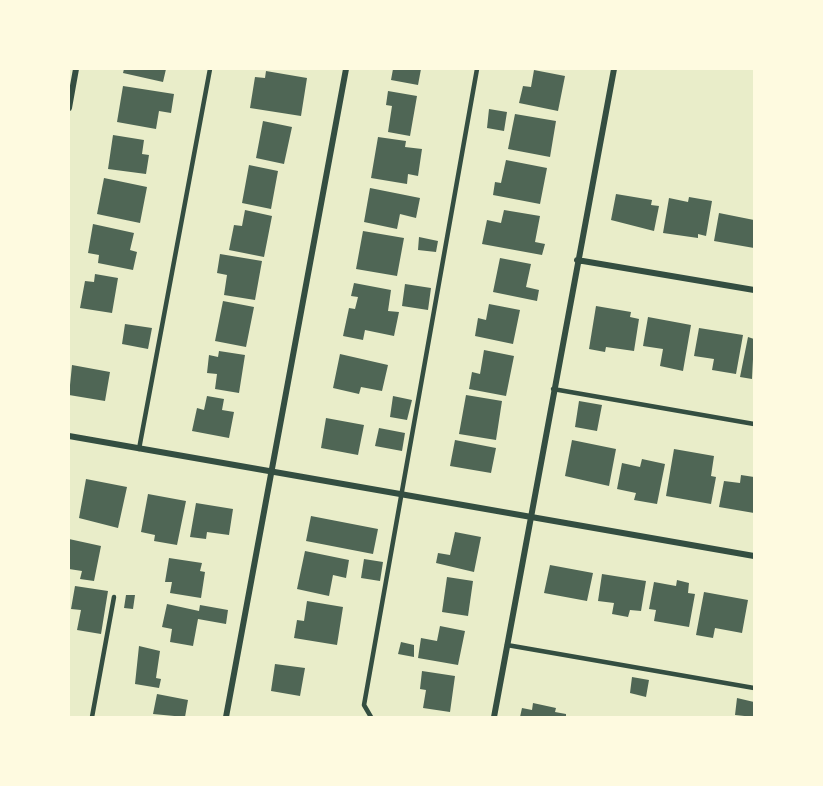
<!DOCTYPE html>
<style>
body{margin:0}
#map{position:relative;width:823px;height:786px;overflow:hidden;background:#e9edc9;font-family:Manrope,sans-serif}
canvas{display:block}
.frame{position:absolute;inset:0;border:70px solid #fefae0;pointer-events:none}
</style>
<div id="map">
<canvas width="823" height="786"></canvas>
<div class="frame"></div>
</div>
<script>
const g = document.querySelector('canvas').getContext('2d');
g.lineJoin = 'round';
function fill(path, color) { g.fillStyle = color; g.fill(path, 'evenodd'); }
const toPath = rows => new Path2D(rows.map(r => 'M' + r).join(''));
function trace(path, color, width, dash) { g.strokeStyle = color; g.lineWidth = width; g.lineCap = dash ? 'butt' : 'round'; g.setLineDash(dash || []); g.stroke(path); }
fill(toPath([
 [124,69,166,69,163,82,123,73],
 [393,69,421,69,418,85,391,80],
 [534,70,565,76,558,111,519,103,523,86,531,87],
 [266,71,307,78,301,116,250,108,255,77,265,78],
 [123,86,174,94,171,113,159,111,156,129,117,122],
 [388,91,417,96,410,136,388,132,392,106,386,105],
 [489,109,507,112,504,131,487,128],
 [515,114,556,121,550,157,508,149],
 [263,121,292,127,284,164,256,158],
 [113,135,144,140,142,154,149,155,146,174,108,169],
 [378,137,406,141,405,147,422,149,418,176,408,174,407,184,371,178],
 [506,160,547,168,540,204,493,195,495,182,501,183],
 [249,165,278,171,271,209,242,203],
 [104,178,147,187,140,223,97,214],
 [370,188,420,198,416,218,400,214,397,229,364,222],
 [616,194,652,200,651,205,659,206,654,231,611,220],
 [689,197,712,201,706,236,698,234,698,238,663,233,669,198,688,202],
 [245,210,272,216,264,257,229,250,234,225,242,226],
 [504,210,540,216,535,242,545,244,542,255,482,244,487,220,501,223],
 [719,213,754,220,754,248,714,241],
 [93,224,134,233,130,250,137,252,133,270,98,263,99,255,88,253],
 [363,231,404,238,397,276,356,269],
 [419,237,438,241,436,252,418,250],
 [220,254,262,261,255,300,224,295,227,275,217,273],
 [500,258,531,264,526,287,539,290,537,301,493,292],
 [95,274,118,278,112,313,80,308,85,281,94,282],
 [354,283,391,290,388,311,399,312,394,336,365,330,363,340,343,336,349,308,355,309,358,297,351,296],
 [405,284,431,288,428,310,402,306],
 [223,301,254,307,246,347,215,341],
 [489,304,520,310,513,344,475,336,478,318,486,320],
 [596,306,631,312,630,317,639,319,634,351,606,347,605,352,589,349],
 [648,317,691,325,683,371,660,366,663,349,643,346],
 [125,324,152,328,148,349,122,344],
 [699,328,743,335,736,374,712,370,714,359,694,356],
 [748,337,754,339,752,379,740,377],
 [484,350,514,356,506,396,469,389,472,372,480,374],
 [219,351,245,355,239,393,215,389,217,374,207,373,209,355,218,357],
 [340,354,388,365,382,391,361,387,359,394,333,388],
 [72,365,110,372,105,401,69,395],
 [466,395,502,401,496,440,459,434],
 [207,396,224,399,222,410,234,412,229,438,192,431,197,408,204,410],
 [393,396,412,400,407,420,390,417],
 [579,401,602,405,597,431,575,427],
 [326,418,364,425,358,455,321,448],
 [379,428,405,433,402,451,375,446],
 [455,440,496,448,491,473,450,466],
 [572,440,616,449,609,486,565,476],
 [674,449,714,456,711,476,716,477,711,504,666,496],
 [642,459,665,464,657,504,634,500,636,493,617,489,622,463,640,467],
 [741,475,754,477,754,513,719,507,724,481,740,483],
 [86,479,127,487,118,528,79,518],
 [148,494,186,501,177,545,154,541,155,535,141,532],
 [196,503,233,509,229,535,207,532,206,539,190,537],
 [311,516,378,529,373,554,306,541],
 [455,532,481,537,474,572,436,563,438,553,450,555],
 [69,539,101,546,94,581,80,579,82,571,69,569],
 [305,551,349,560,346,578,333,575,329,596,297,589],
 [169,558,202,563,200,571,205,572,201,598,170,593,172,582,165,582],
 [364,559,383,562,380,581,361,578],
 [550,565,593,573,587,601,544,593],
 [602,574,646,581,641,611,630,610,628,617,612,614,614,603,598,601],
 [447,577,473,581,468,616,442,612],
 [677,580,689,583,688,593,695,594,689,627,654,621,656,610,649,609,654,582,676,586],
 [75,586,108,591,101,634,77,630,81,610,71,609],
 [704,592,748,600,742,633,715,628,713,638,696,635],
 [126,595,135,595,133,609,124,608],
 [307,601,343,607,337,645,294,638,297,620,304,621],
 [167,604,199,611,200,605,228,610,226,624,198,619,193,646,170,642,172,629,162,627],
 [440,626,465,631,458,665,418,658,421,638,437,641],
 [401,642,414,645,414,657,398,654],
 [139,646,160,651,156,678,161,679,159,688,135,684],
 [275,664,305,668,300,696,271,691],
 [422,671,455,676,450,712,423,708,426,690,420,689],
 [632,677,649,680,646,697,630,693],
 [157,694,188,700,185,717,153,714],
 [737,698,754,702,754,717,735,715],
 [533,703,556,708,555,712,566,714,566,717,520,717,522,708,532,710]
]), '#4f6655');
trace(toPath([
 [553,389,754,424],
 [139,449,210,69],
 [507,645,754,688],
 [92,717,114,597],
 [371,717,364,705,477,69]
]), '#344e41', 4.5);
trace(toPath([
 [69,108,76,69],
 [577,260,754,290],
 [69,436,754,556],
 [226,717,346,69],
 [494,717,614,69]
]), '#344e41', 6);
</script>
